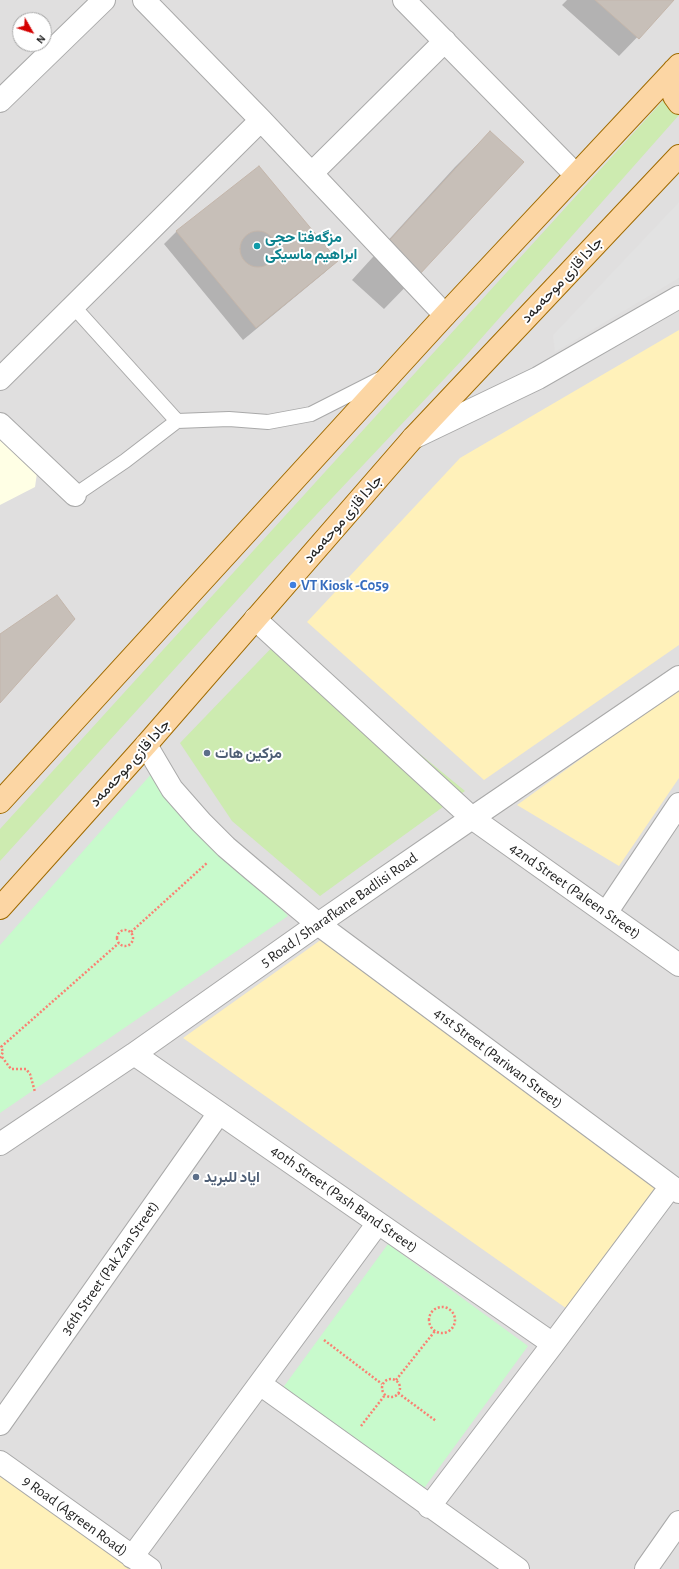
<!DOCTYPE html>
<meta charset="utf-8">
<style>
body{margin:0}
#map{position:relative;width:679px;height:1569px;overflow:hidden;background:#f2efe9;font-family:"Alegreya Sans",sans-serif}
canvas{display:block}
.north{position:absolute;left:12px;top:12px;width:40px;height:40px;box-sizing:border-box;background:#fff;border:1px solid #a7a7a7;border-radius:50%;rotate:129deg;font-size:11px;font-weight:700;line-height:16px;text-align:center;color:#222}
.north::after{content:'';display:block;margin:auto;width:14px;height:18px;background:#d40000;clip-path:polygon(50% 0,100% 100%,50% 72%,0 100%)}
</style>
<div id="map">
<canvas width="679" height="1569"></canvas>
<div class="north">N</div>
</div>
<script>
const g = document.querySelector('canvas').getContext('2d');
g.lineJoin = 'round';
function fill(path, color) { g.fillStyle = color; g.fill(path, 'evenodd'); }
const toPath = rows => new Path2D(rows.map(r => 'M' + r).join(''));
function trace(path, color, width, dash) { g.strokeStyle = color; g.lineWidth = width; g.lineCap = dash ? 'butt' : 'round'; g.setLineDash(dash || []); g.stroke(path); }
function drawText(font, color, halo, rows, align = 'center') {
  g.font = font + ' "Alegreya Sans",Vazirmatn,sans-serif'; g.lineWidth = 4; g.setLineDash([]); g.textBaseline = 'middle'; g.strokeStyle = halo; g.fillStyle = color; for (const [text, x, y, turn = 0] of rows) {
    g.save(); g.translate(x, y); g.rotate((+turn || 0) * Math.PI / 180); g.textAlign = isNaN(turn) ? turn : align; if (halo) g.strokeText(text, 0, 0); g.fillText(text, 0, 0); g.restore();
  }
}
fill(toPath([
 [0,0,679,0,679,1569,0,1569],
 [20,20,44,20,44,44,20,44]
]), '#e0dfdf');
fill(toPath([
 [0,419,39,459,35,487,0,505]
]), '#ffffe5');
fill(toPath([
 [679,83,679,115,463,359,268,566,0,861,0,829],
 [280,639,465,791,320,896,232,821,180,743]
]), '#cdebb0');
fill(toPath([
 [679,330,679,645,484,780,307,622,460,458],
 [679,688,679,778,619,866,517,805],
 [322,939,663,1178,570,1311,183,1038],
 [0,1465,150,1569,0,1569]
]), '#fff1ba');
fill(toPath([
 [153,772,288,916,0,1113,0,945],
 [388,1244,528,1346,422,1491,282,1389]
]), '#c8facc');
fill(toPath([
 [679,202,679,278,555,352,553,335]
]), '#e2e2e2');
fill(toPath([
 [567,0,673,0,619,56,562,5],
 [490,132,418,274,384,309,352,280,455,167],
 [259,167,337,261,324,273,243,340,164,244,176,232]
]), '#0003');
const building = toPath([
 [595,0,674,0,639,39,595,0],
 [490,131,524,162,419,275,386,244,490,131],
 [259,166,338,261,256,328,176,231,259,166],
 '240 249a18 18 0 1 1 36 0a18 18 0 1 1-36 0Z',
 [57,595,75,619,0,703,0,634,57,595]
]);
fill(building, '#c7bfb8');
trace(building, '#c4b6ab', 1);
const lane = toPath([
 [73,306,177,421],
 [75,495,125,461,177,421,229,419,268,422,311,414,380,379]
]);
const street = toPath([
 [144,0,261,120,445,315],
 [404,0,576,175],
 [0,101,104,0],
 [312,173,445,41],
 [0,379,261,120],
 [0,424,75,495],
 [413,438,538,378,679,297],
 [255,619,472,818,679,965],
 [146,745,172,789,201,822,226,847,253,870,318,924,679,1192],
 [606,913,679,804],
 [134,1054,553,1344],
 [0,1144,134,1054,318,924,472,818,679,677],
 [260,1384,518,1569],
 [0,1424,219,1113],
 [0,1462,150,1569],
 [429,1507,553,1344,671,1186],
 [132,1557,378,1223],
 [646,1569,679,1522]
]);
const primary = toPath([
 [674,70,674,96,679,103],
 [0,802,445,315,679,65],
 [0,908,146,745,413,438,679,156]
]);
trace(lane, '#a9a9a9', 16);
trace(street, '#a9a9a9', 24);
trace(primary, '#a06b00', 24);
trace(toPath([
 '117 938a8 8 0 1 1 16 0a8 8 0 1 1-16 0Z',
 [131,932,207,863],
 [1,1047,119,943],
 [2,1057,11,1069,26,1069,30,1074,35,1092],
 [0,1058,3,1052,1,1046],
 '429 1320a13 13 0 1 1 26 0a13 13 0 1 1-26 0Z',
 [324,1340,382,1384],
 '382 1388a9 9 0 1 1 18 0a9 9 0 1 1-18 0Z',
 [396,1380,435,1331],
 [398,1393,436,1421],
 [361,1426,385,1395]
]), '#fa8072', 2.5, [2, 2]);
trace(lane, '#fff', 14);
trace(street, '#fff', 22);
trace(primary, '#fcd6a4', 22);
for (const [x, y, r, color] of [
 [257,246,4,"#0f9aa8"],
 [293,585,4,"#3f7fe0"],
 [207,753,4,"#5c6f8a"],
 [196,1177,4,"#5c6f8a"]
]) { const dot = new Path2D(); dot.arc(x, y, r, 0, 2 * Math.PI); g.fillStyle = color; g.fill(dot); trace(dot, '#fff', 1.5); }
drawText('bold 15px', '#0d838f', '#fff', [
 ["مزگه‌فتا حجی",265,237],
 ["ابراهیم ماسیکی",265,254]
], 'left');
drawText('15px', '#222', '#fff', [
 ["جادا قازی موحەمەد",562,280,-47],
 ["جادا قازی موحەمەد",343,519,-49],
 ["جادا قازی موحەمەد",130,763,-48],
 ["42nd Street (Paleen Street)",575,891,35],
 ["5 Road / Sharafkane Badlisi Road",339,910,-35],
 ["41st Street (Pariwan Street)",498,1058,37],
 ["40th Street (Pash Band Street)",344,1199,35],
 ["36th Street (Pak Zan Street)",110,1268,-55],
 ["9 Road (Agreen Road)",75,1516,36]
]);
drawText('bold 15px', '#366cbe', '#fff', [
 ["VT Kiosk -C059",301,585]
], 'left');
drawText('bold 15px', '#4e5e75', '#fff', [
 ["مزكين هات",215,753],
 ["اياد للبريد",204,1177]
], 'left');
</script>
